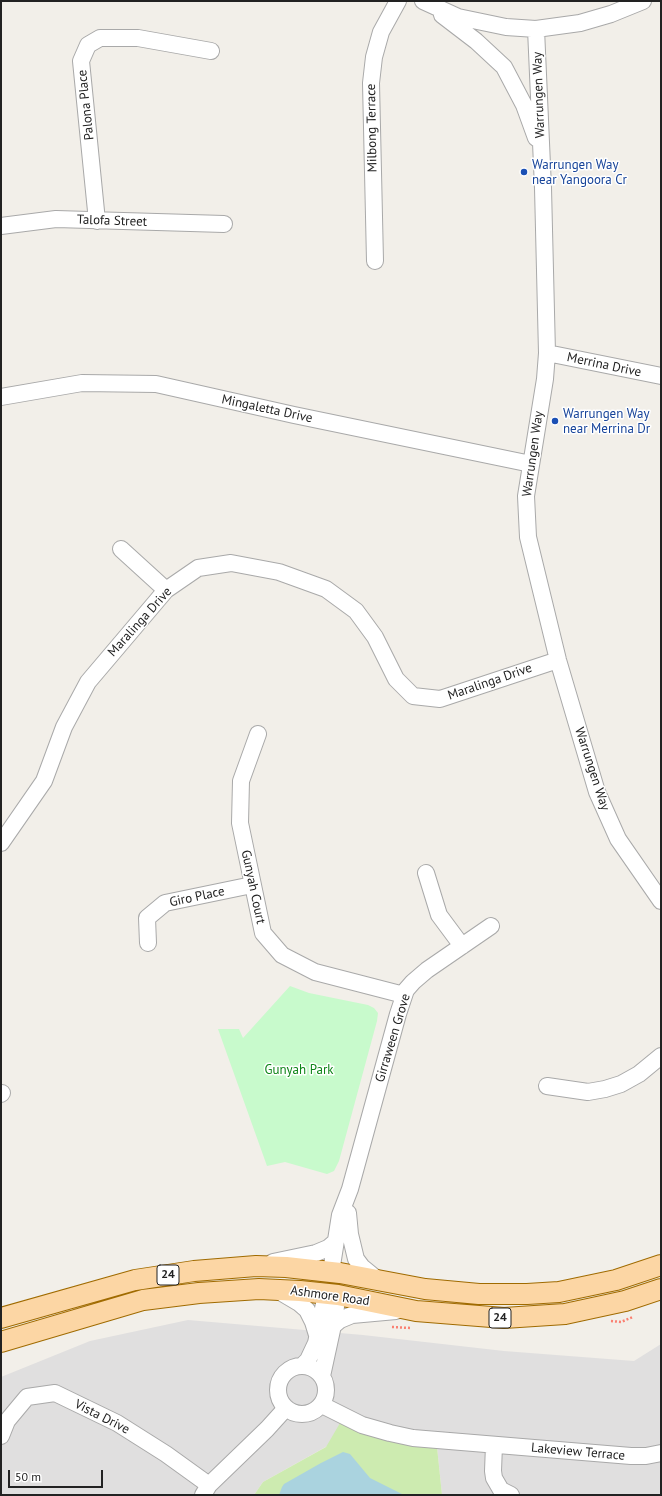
<!DOCTYPE html>
<style>
body{margin:0}
#map{position:relative;width:662px;height:1496px;overflow:hidden;background:#f2efe9;font-family:"PT Sans",sans-serif}
canvas{display:block}
.frame{position:absolute;inset:0;border:2px solid #222;pointer-events:none}
.scale{position:absolute;left:8px;top:1470px;width:95px;height:18px;box-sizing:border-box;border:2px solid #222;border-top:0;padding-left:5px;font-size:12px;line-height:14px;white-space:nowrap;color:#222;-webkit-text-stroke:3px #fff;paint-order:stroke}
</style>
<div id="map">
<canvas width="662" height="1496"></canvas>
<div class="frame"></div>
<div class="scale">50 m</div>
</div>
<script>
const g = document.querySelector('canvas').getContext('2d');
g.lineJoin = 'round';
function fill(path, color) { g.fillStyle = color; g.fill(path, 'evenodd'); }
const toPath = rows => new Path2D(rows.map(r => 'M' + r).join(''));
function trace(path, color, width, dash) { g.strokeStyle = color; g.lineWidth = width; g.lineCap = dash ? 'butt' : 'round'; g.setLineDash(dash || []); g.stroke(path); }
function drawText(font, color, halo, rows, align = 'center') {
  g.font = font + ' "PT Sans",sans-serif'; g.lineWidth = 3; g.setLineDash([]); g.textBaseline = 'middle'; g.strokeStyle = halo; g.fillStyle = color; for (const [text, x, y, turn = 0] of rows) {
    g.save(); g.translate(x, y); g.rotate((+turn || 0) * Math.PI / 180); g.textAlign = isNaN(turn) ? turn : align; if (halo) g.strokeText(text, 0, 0); g.fillText(text, 0, 0); g.restore();
  }
}
fill(toPath([
 [188,1320,363,1335,504,1351,634,1361,661,1344,661,1495,442,1495,437,1447,407,1444,377,1438,356,1430,263,1482,254,1495,1,1495,1,1377,90,1341]
]), '#e0dfdf');
fill(toPath([
 [340,1423,377,1438,407,1444,437,1447,442,1495,254,1495,263,1482,326,1447]
]), '#cdebb0');
fill(toPath([
 [290,986,309,993,368,1005,374,1008,378,1013,377,1021,339,1161,334,1171,327,1174,285,1162,267,1166,218,1029,239,1029,243,1038]
]), '#c8facc');
fill(toPath([
 [343,1452,350,1454,370,1478,404,1495,279,1495,282,1487,284,1484,321,1463]
]), '#aad3df');
const minor = toPath([
 [423,1,458,17,506,27,536,29,580,23,611,14,643,1],
 [442,15,476,41,504,67,524,105,536,138],
 [536,29,543,188,547,353,545,379,526,496,528,537,558,660,597,792,618,839,661,901],
 [97,221,81,61,88,45,100,38,138,38,211,51],
 [1,226,56,219,224,224],
 [375,261,371,83,374,57,381,32,398,1],
 [547,353,661,376],
 [1,397,82,383,156,384,294,415,531,464],
 [121,549,166,590],
 [258,734,241,781,240,823,263,933,282,955,315,972,404,995],
 [1,843,44,781,64,727,88,682,166,590,198,568,231,563,279,572,326,589,356,611,375,637,396,679,413,696,440,699,558,660],
 [426,873,439,915,462,946],
 [148,943,147,918,165,903,252,885],
 [547,1086,588,1092,605,1089,621,1084,639,1074,661,1056],
 [1,1094,2,1093],
 [348,1213,350,1234,356,1259,362,1267,378,1280],
 [273,1262,316,1253,328,1248,335,1242],
 [331,1272,340,1215,350,1189,398,1014,406,990,413,982,427,970,491,926],
 [277,1290,299,1303,307,1310,313,1322,317,1335],
 [333,1326,340,1320,352,1315,396,1311],
 '278 1390a24 24 0 1 1 48 0a24 24 0 1 1-48 0Z',
 [302,1366,308,1360,316,1343,326,1294],
 [322,1376,332,1330,338,1295],
 [322,1405,362,1425,390,1433,413,1438,631,1456,646,1456,661,1453],
 [1,1436,7,1421,27,1397,55,1393,117,1423,166,1454,209,1485],
 [494,1445,493,1471,494,1478,501,1490,511,1495],
 [203,1495,209,1485,267,1429,286,1408]
]);
const major = toPath([
 [1,1318,135,1280,194,1271,256,1266,286,1267,340,1273,425,1289,479,1294,527,1294,559,1292,616,1280,661,1265],
 [1,1342,143,1300,199,1293,259,1289,300,1291,338,1295,416,1311,504,1318,565,1314,625,1301,661,1289]
]);
trace(minor, '#a9a9a9', 18);
trace(major, '#a06b00', 22);
trace(toPath([
 [611,1321,621,1322,633,1317],
 [392,1327,411,1328]
]), '#fa8072', 2.5, [2, 2]);
trace(minor, '#fff', 16);
trace(major, '#fcd6a4', 20);
for (const [x, y, r, color] of [
 [524,172,4,"#1a4fb4"],
 [555,421,4,"#1a4fb4"]
]) { const dot = new Path2D(); dot.arc(x, y, r, 0, 2 * Math.PI); g.fillStyle = color; g.fill(dot); trace(dot, '#fff', 1.5); }
for (const [x, y, w] of [
 [168,1275,22],
 [500,1318,22]
]) { const box = new Path2D(); box.roundRect(x - w / 2, y - 10, w, 20, 3); g.fillStyle = '#fff'; g.fill(box); trace(box, '#222', 1); }
drawText('bold 12px', '#222', null, [
 ["24",168,1275],
 ["24",500,1318]
]);
drawText('13px', '#222', '#fff', [
 ["Warrungen Way",539,95,-92],
 ["Palona Place",86,105,-96],
 ["Milbong Terrace",372,128,-91],
 ["Talofa Street",112,221,2],
 ["Merrina Drive",604,365,12],
 ["Mingaletta Drive",267,409,12],
 ["Warrungen Way",533,454,-82],
 ["Maralinga Drive",140,622,-48],
 ["Maralinga Drive",490,682,-19],
 ["Warrungen Way",592,769,72],
 ["Gunyah Court",253,887,78],
 ["Giro Place",197,897,-12],
 ["Girraween Grove",393,1038,-73],
 ["Ashmore Road",330,1296,8],
 ["Vista Drive",102,1417,27],
 ["Lakeview Terrace",578,1452,5]
]);
drawText('13px', '#164399', '#fff', [
 ["Warrungen Way",532,165],
 ["near Yangoora Cr",532,180],
 ["Warrungen Way",563,414],
 ["near Merrina Dr",563,429]
], 'left');
drawText('13px', '#0c8416', '#fff', [
 ["Gunyah Park",299,1070]
]);
</script>
